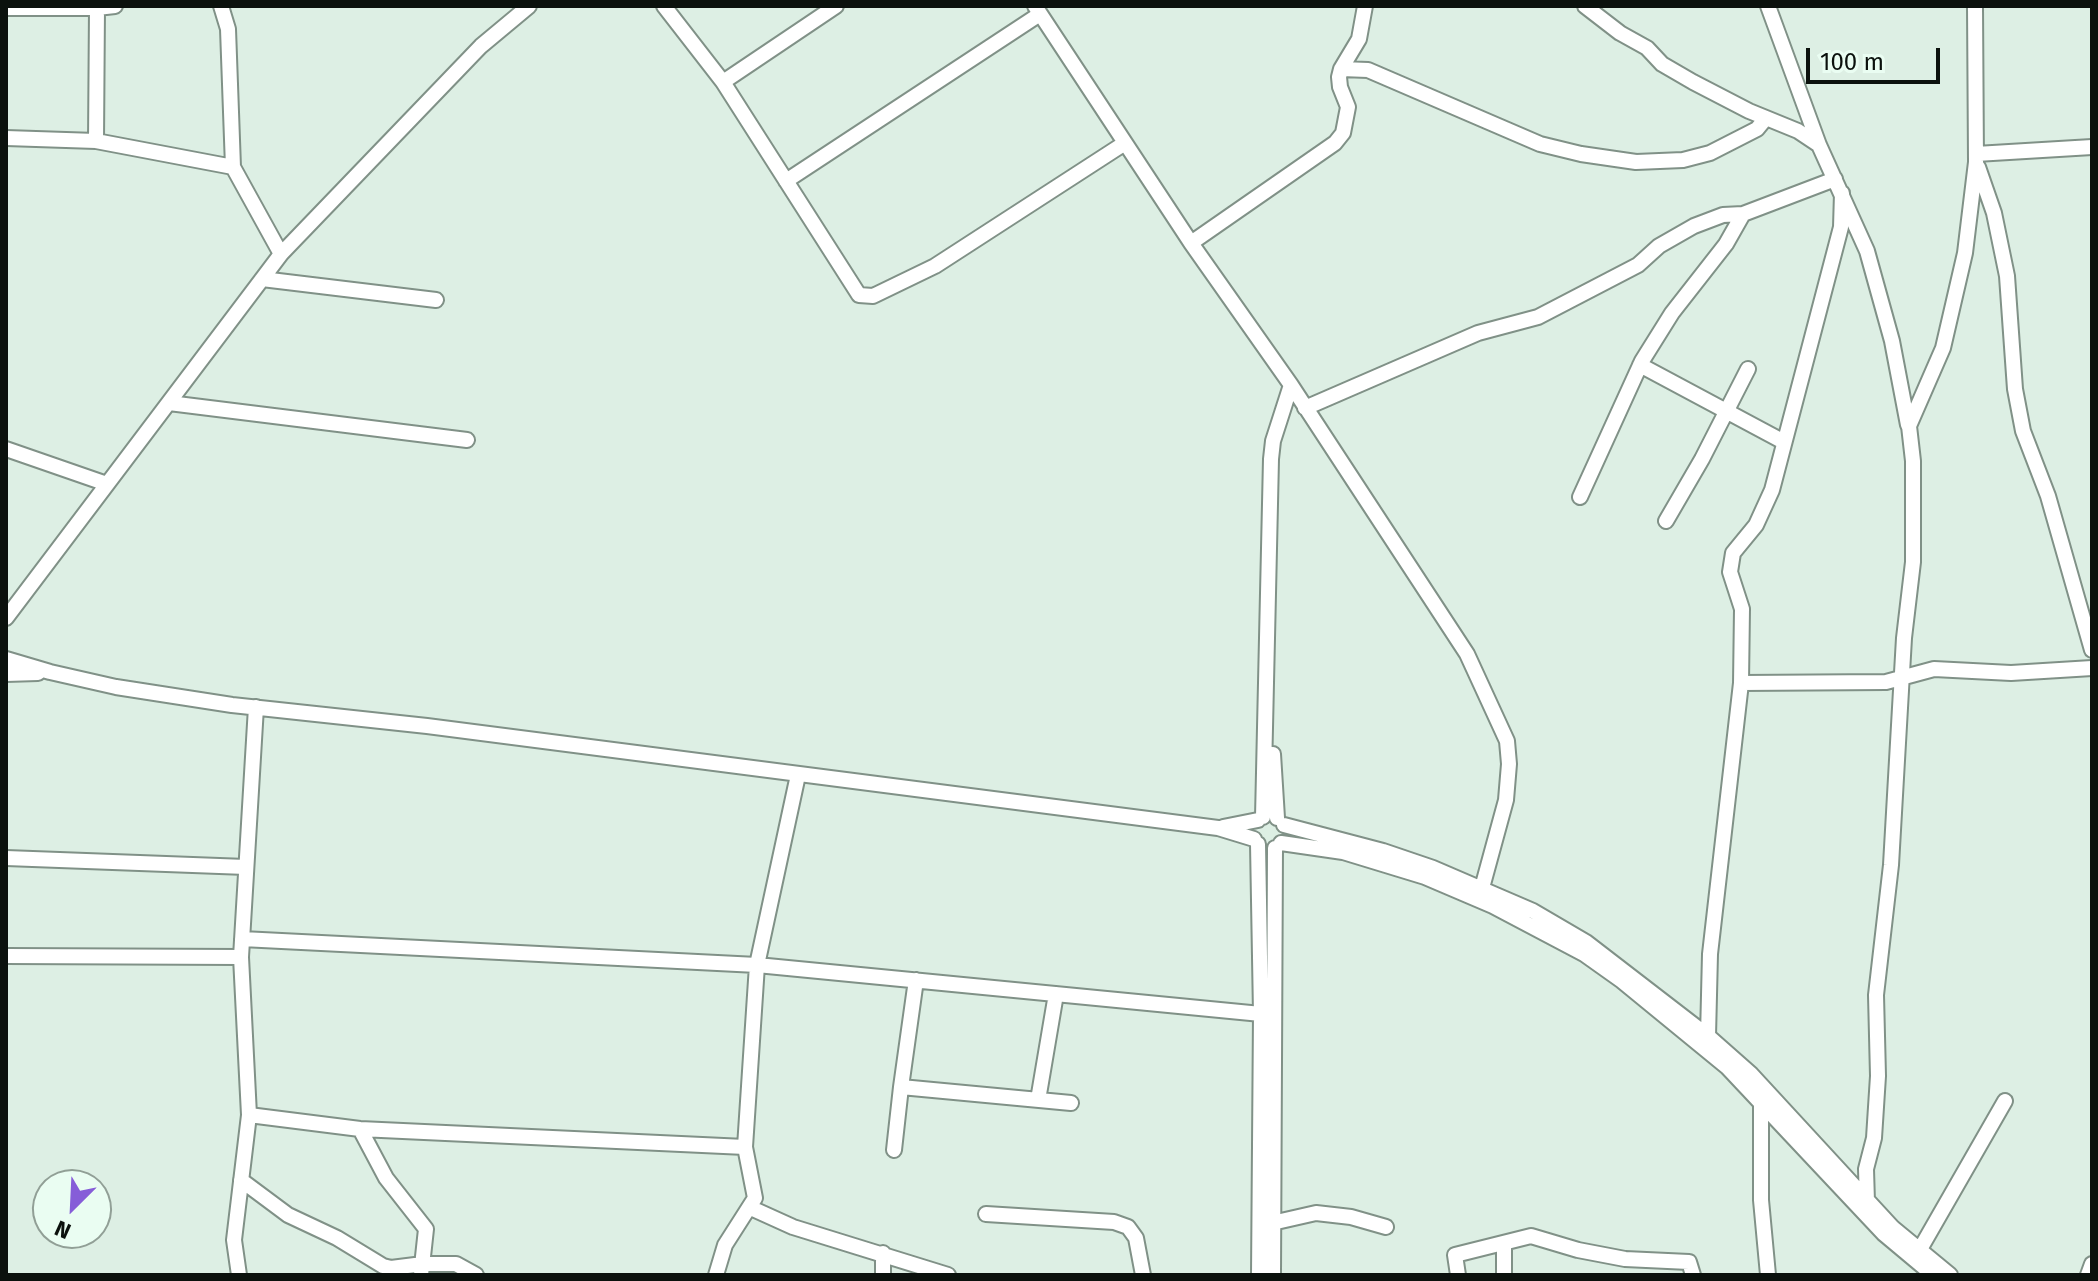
<!DOCTYPE html>
<style>
body{margin:0}
#map{position:relative;width:2098px;height:1281px;overflow:hidden;background:#ddefe4;font-family:"Fira Sans",sans-serif}
canvas{display:block}
.frame{position:absolute;inset:0;border:8px solid #0b110d;pointer-events:none}
.north{position:absolute;left:32px;top:1169px;width:80px;height:80px;box-sizing:border-box;background:#eafdf2;border:2px solid #919f96;border-radius:50%;rotate:204deg;font-size:22px;font-weight:700;line-height:32px;text-align:center;color:#0b110d}
.north::after{content:'';display:block;margin:auto;width:28px;height:36px;background:#865dd8;clip-path:polygon(50% 0,100% 100%,50% 72%,0 100%)}
.scale{position:absolute;left:1806px;top:48px;width:134px;height:36px;box-sizing:border-box;border:4px solid #0b110d;border-top:0;padding-left:10px;font-size:24px;line-height:28px;white-space:nowrap;color:#0b110d;-webkit-text-stroke:6px #eafdf2;paint-order:stroke}
</style>
<div id="map">
<canvas width="2098" height="1281"></canvas>
<div class="frame"></div>
<div class="north">N</div>
<div class="scale">100 m</div>
</div>
<script>
const g = document.querySelector('canvas').getContext('2d');
g.lineJoin = 'round';
const toPath = rows => new Path2D(rows.map(r => 'M' + r).join(''));
function trace(path, color, width, dash) { g.strokeStyle = color; g.lineWidth = width; g.lineCap = dash ? 'butt' : 'round'; g.setLineDash(dash || []); g.stroke(path); }
const minor = toPath([
 [221,6,228,29,233,167,281,254],
 [664,6,723,82,859,295,873,296,935,266,1125,143],
 [1035,6,1191,243,1291,385,1467,654,1507,741,1509,764,1506,800,1482,888],
 [1585,6,1620,33,1647,48,1662,64,1693,82,1749,111,1798,131,1819,145],
 [1768,6,1819,145,1867,251,1892,341,1908,425],
 [6,8,97,8,115,6],
 [1341,69,1368,70,1540,144,1581,154,1636,162,1683,160,1710,153,1757,129,1766,118],
 [723,82,836,6],
 [6,138,96,141,233,167],
 [96,141,97,8],
 [1976,154,2092,147],
 [1978,167,1994,213,2007,276,2015,389,2023,431,2048,496,2092,650],
 [786,181,1040,14],
 [1191,243,1335,143,1343,133,1348,107,1340,87,1339,77,1341,69,1359,39,1365,6],
 [262,279,436,300],
 [1640,365,1784,442],
 [169,403,467,440],
 [1305,408,1478,333,1538,317,1638,265,1659,246,1694,226,1723,215,1743,214],
 [6,449,107,484],
 [1580,497,1642,361,1672,313,1726,244,1743,214,1835,179],
 [1666,521,1702,459,1748,369],
 [6,618,281,254,481,46,529,6],
 [6,659,50,672,116,687,232,705,427,726,1218,828,1254,839],
 [6,674,38,673],
 [1741,683,1886,682,1934,669,2011,673,2092,668],
 [1273,754,1277,818],
 [1263,817,1271,459,1273,441,1291,385],
 [1284,825,1383,851,1433,868,1533,911,1586,942,1708,1036,1751,1074,1893,1228,1950,1275],
 [1223,827,1258,820],
 [1281,843,1343,852,1425,877,1493,906,1584,954,1622,981,1727,1067,1884,1234,1933,1275],
 [1258,844,1261,1014,1259,1275],
 [6,858,246,867],
 [242,939,757,965,1261,1014],
 [6,956,241,957],
 [1708,1036,1710,954,1741,683,1742,609,1730,572,1733,553,1756,525,1772,490,1841,227,1842,193],
 [901,1087,916,980],
 [1038,1100,1056,994],
 [1761,1101,1761,1200,1768,1275],
 [249,1115,360,1129,745,1147,757,965,798,775],
 [360,1129,386,1178,426,1229,421,1275],
 [894,1150,901,1087,1071,1103],
 [241,1180,288,1215,337,1238,383,1266,391,1268,423,1264,456,1264,476,1275],
 [1867,1202,1866,1169,1874,1138,1878,1076,1876,995,1891,865,1904,638,1913,562,1913,461,1909,426,1943,348,1965,253,1976,162,1975,6],
 [751,1208,793,1227,948,1275],
 [986,1214,1114,1222,1128,1227,1136,1238,1143,1275],
 [1272,1223,1316,1213,1351,1217,1386,1227],
 [1504,1245,1504,1275],
 [1919,1251,2005,1101],
 [239,1275,234,1240,249,1115,241,957,256,707],
 [716,1275,725,1245,755,1198,745,1147],
 [883,1275,883,1253],
 [1273,1275,1275,848],
 [1458,1275,1455,1255,1531,1236,1578,1250,1625,1259,1689,1262,1693,1275],
 [2088,1275,2092,1264]
]);
trace(minor, '#809187', 18);
trace(minor, '#fff', 14);
</script>
